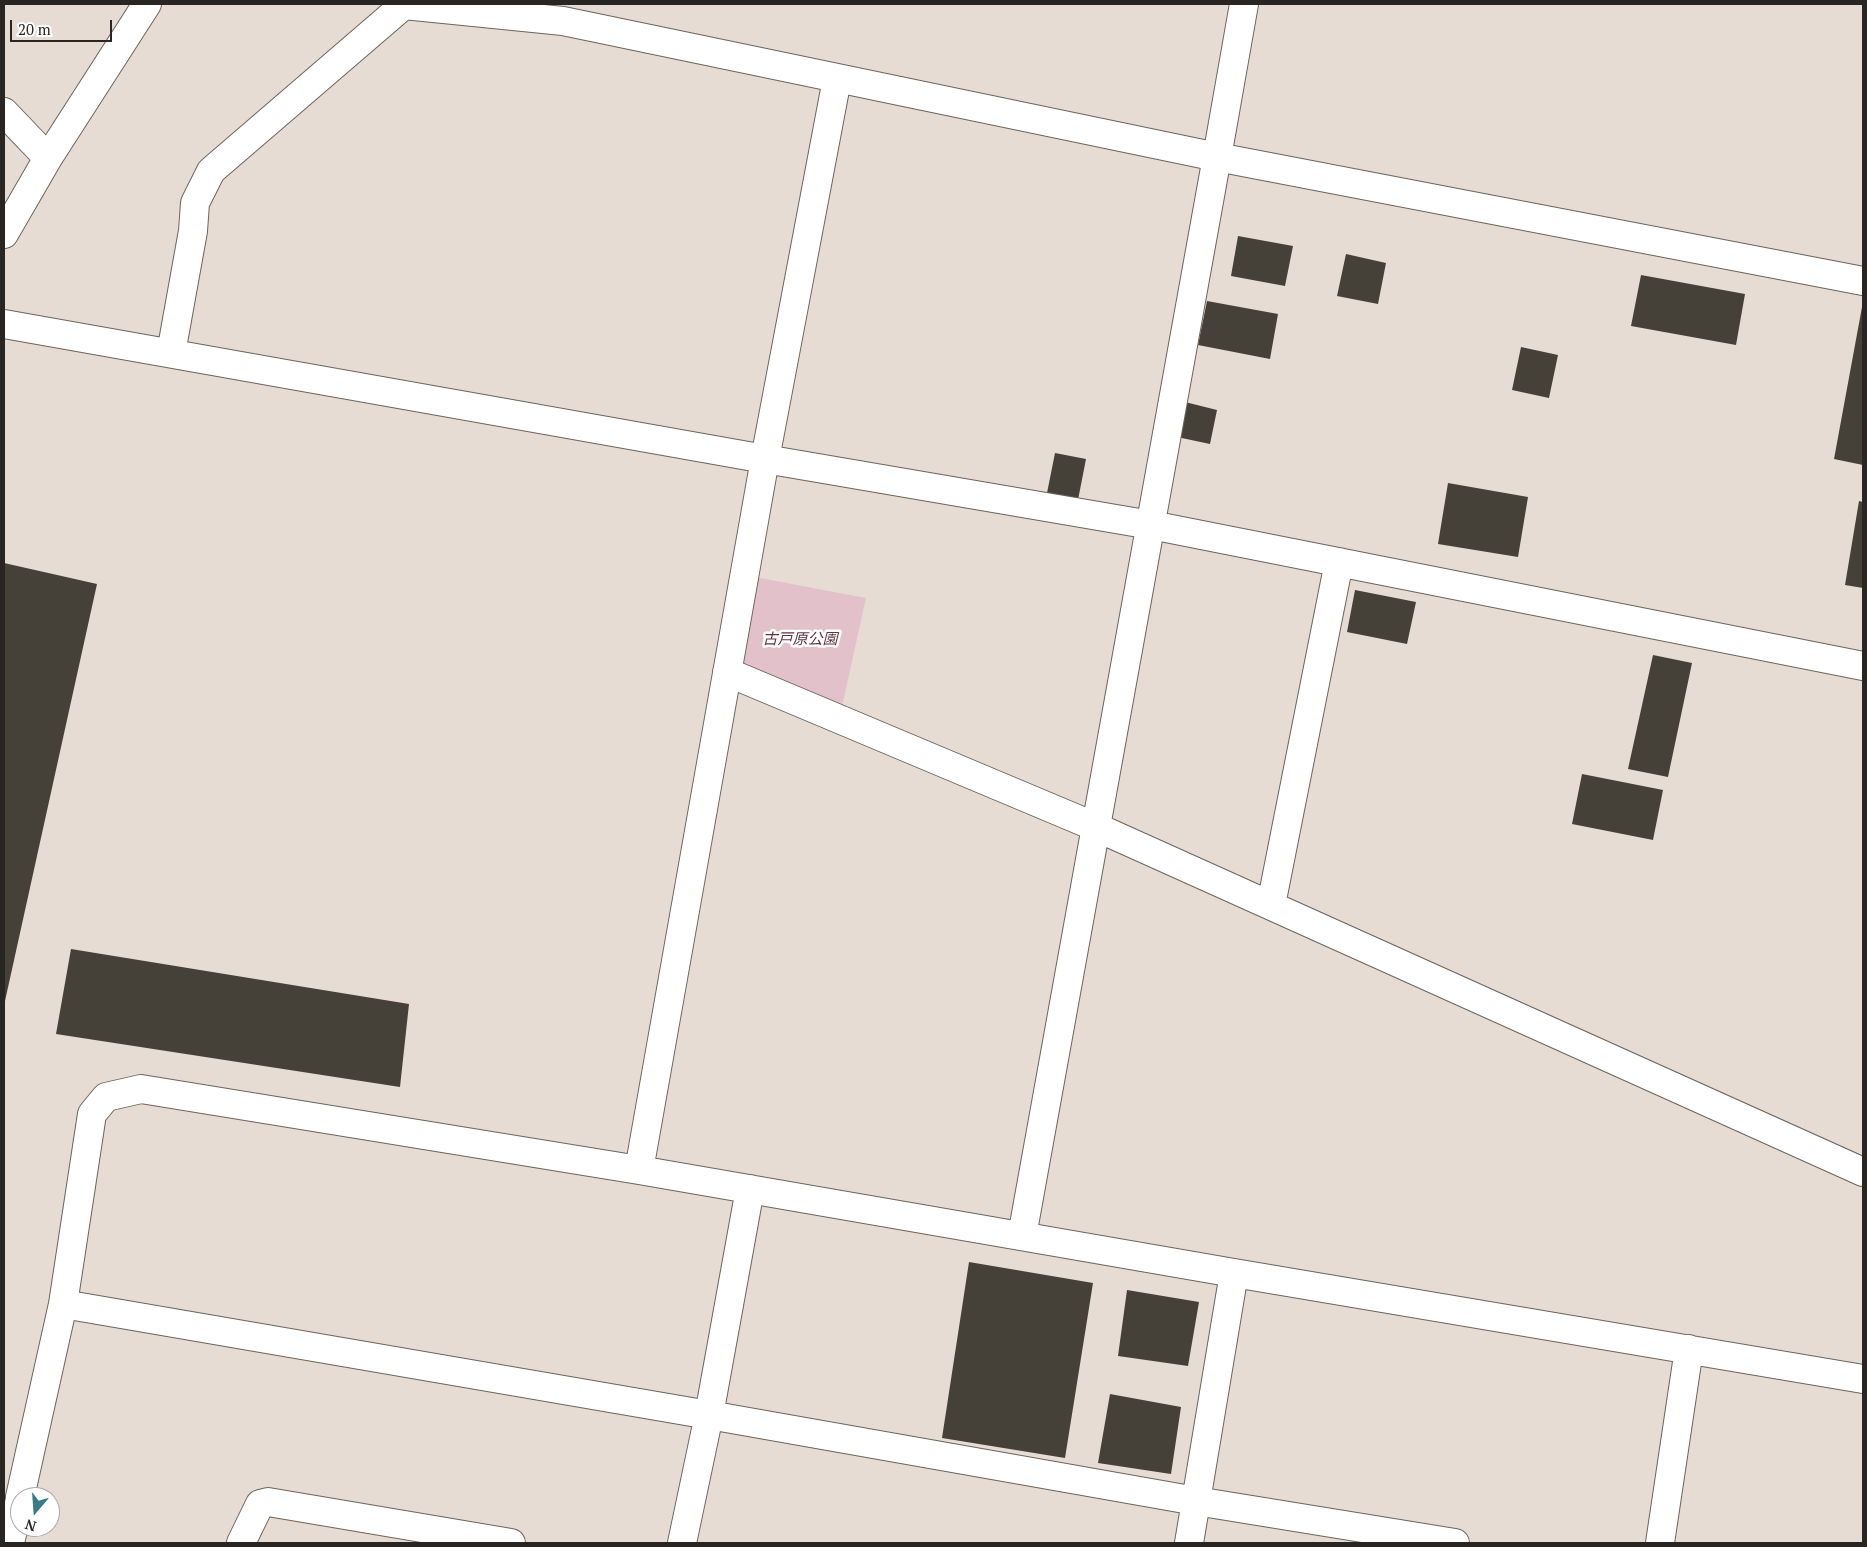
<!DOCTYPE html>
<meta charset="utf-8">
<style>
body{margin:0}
#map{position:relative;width:1867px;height:1547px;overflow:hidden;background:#e6dcd4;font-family:"PT Serif",serif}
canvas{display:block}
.frame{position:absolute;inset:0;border:5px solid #282522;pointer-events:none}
.north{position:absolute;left:10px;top:1487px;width:50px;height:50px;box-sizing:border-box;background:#fff;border:1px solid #a9a8a7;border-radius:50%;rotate:198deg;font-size:14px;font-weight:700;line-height:20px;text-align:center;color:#282522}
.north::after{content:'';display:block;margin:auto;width:18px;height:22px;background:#367b89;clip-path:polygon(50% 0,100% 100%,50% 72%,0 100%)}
.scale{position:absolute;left:10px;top:20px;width:102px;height:22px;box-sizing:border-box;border:2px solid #282522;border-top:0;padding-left:6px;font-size:15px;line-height:18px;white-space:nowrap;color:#282522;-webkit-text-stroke:4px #fff;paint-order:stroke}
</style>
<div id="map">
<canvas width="1867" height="1547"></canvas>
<div class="frame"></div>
<div class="north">N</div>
<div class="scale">20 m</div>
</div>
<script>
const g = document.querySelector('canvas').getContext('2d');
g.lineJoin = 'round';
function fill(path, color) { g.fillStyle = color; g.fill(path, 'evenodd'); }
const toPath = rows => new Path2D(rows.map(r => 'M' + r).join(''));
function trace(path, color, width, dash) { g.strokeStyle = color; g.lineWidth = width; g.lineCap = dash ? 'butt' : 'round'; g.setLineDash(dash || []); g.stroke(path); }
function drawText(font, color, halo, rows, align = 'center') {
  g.font = font + ' "PT Serif","Noto Sans JP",serif'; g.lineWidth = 5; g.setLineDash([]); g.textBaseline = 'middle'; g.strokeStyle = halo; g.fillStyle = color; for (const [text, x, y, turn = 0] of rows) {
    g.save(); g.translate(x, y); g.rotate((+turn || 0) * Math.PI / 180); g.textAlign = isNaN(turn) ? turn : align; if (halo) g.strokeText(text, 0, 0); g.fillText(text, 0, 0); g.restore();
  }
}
fill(toPath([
 [744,575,866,598,841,711,727,672]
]), '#e2c1ca');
fill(toPath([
 [1238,236,1293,246,1285,286,1231,276],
 [1346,254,1386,263,1378,304,1337,296],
 [1641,275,1745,294,1736,345,1631,326],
 [1207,301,1278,314,1270,359,1198,345],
 [1862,307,1863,307,1863,465,1834,459],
 [1521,347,1558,355,1549,398,1512,390],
 [1185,402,1217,410,1210,444,1177,437],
 [1055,453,1086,459,1077,505,1046,498],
 [1448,483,1528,497,1518,557,1438,544],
 [1859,501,1863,502,1863,588,1845,585],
 [4,563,97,584,5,1001,4,1001],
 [1355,590,1416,602,1407,644,1347,632],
 [1653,655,1692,663,1668,777,1628,769],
 [1582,774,1663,790,1653,840,1572,824],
 [71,949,409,1004,400,1087,56,1034],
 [969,1262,1093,1283,1065,1458,942,1438],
 [1127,1290,1199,1302,1188,1366,1118,1356],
 [1110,1394,1181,1407,1171,1474,1098,1463]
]), '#454139');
const minor = toPath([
 [4,112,48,158],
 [4,234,48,158,147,4],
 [4,324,765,459,1151,525,1863,666],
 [171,353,193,231,195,203,211,171,404,5,563,21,1217,157,1863,281],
 [727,672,1096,827,1863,1172],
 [1271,905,1339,562],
 [639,1170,765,459,837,79],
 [1022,1236,1217,157,1244,4],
 [63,1304,709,1415,1196,1501,1455,1543],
 [20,1497,63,1304,92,1114,106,1097,141,1089,639,1170,1234,1273,1863,1379],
 [10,1543,20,1499],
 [241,1543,260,1504,268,1502,511,1543],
 [682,1543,709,1415,750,1189],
 [1189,1543,1234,1273],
 [1660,1543,1689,1349]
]);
trace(minor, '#6d645e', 30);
trace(minor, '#fff', 28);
drawText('italic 15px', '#633344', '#fff', [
 ["古戸原公園",800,640]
]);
</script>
